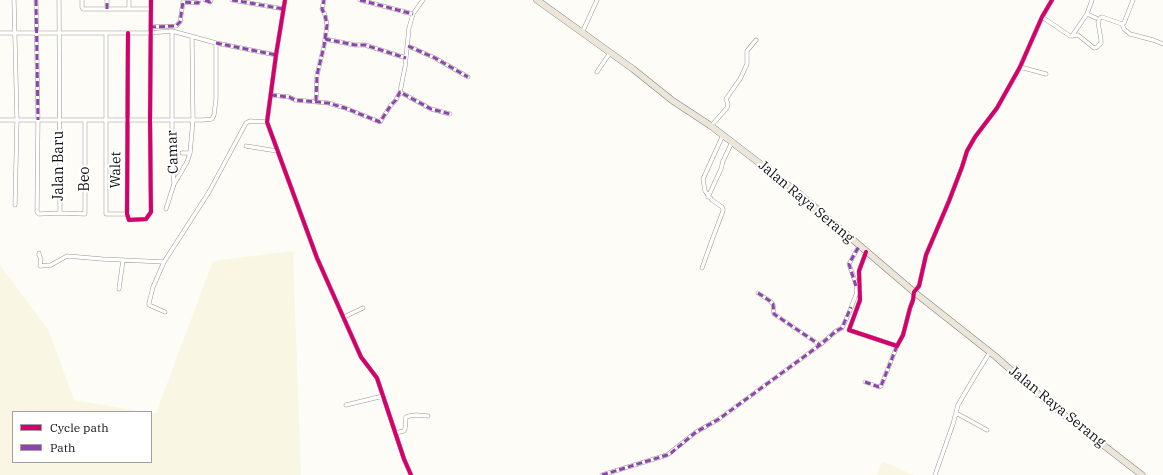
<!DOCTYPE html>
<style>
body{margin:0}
#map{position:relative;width:1163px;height:475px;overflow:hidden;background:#fdfcf7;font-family:"IBM Plex Serif",serif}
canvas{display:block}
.legend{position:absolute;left:12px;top:411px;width:140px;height:52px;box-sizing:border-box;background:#fff;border:1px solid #a0a0a0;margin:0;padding:5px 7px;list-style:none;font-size:12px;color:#111}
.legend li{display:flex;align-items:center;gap:8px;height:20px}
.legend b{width:20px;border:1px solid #a0a0a0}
</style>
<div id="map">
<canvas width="1163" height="475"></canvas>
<ul class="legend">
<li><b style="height:5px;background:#d6006c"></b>Cycle path</li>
<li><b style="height:5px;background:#8e44ad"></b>Path</li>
</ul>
</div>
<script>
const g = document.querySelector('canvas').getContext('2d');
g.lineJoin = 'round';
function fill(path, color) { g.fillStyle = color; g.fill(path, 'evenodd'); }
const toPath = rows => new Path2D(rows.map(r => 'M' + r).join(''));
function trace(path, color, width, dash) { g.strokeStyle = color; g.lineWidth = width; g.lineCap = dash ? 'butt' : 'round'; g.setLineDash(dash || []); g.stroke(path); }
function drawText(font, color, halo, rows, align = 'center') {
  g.font = font + ' "IBM Plex Serif",serif'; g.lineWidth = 4; g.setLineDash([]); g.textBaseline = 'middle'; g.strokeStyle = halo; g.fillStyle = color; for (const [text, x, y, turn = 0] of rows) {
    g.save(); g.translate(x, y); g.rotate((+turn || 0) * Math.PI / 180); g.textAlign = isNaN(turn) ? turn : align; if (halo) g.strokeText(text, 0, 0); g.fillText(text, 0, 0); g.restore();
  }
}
fill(toPath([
 [293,251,301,475,0,475,0,265,49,331,74,400,146,412,13,412,13,462,151,462,151,413,156,413,213,261],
 [882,461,914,475,877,475]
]), '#f9f7e4');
const minor = toPath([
 [14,0,17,120,15,205],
 [36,0,38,120,37,212,39,214,60,213,85,214,85,120],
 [59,0,60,213],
 [82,0,82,7,83,9,151,9],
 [129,0,129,9],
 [205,0,210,2,211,0],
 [232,0,284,9],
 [285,0,276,55,267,122,317,258,361,357,377,378,404,459,411,475],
 [360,0,413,14],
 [107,9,107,0],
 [1087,14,1096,18],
 [1042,17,1070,36,1078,35,1094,48,1097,47,1101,43,1101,40,1098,22,1100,18,1102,17,1122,24,1124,23,1133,0],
 [1122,24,1124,29,1130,34,1153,40,1163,44],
 [150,27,176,26,180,22,183,2,198,3,199,0],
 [172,31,172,163,174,184],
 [0,33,150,33,172,31,216,43,276,55],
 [106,33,106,214,127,214],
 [128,33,127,214,129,220,146,219,151,212,150,120,151,0],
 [582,33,597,0],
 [1072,36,1087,14,1092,0],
 [325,39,355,45,365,45,406,58],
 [408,46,435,58,468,77],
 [1020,67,1046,74],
 [597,72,610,53],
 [400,92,431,109,450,114],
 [271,95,289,97,295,100,328,103,345,108,380,122,391,105,396,100,400,92,405,67,409,28,413,14,423,0],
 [316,101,317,75,324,46,327,25,325,15,322,9,324,0],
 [0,120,203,120,212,119,214,115,216,99,216,43],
 [711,126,727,108,728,104,726,99,740,79,747,64,747,51,756,40],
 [246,146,277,151],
 [182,153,190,153],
 [708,197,721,169,723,161,732,142],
 [166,209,174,184,187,162,190,153,193,120,192,37],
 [866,252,859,271,860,300,849,330,897,346,903,335,910,308,913,300,914,292,919,286,926,255,949,201,962,167,967,151,975,137,997,108,1020,67,1042,17,1052,0],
 [39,253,39,255,41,259,40,266,41,266,51,265,67,256,102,259,164,262,209,192,246,123,250,121,267,122],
 [164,262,153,287,149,303,149,305,165,312],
 [702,268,712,240,723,211,723,209,722,207,712,200,705,191,703,179,723,135],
 [119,289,123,260],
 [758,293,770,301,773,304,774,314,820,345],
 [344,317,363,308],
 [865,382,879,387,881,386,897,346],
 [346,405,383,396],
 [956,413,987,430],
 [395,433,404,431,405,429,406,417,409,416,416,415,428,416],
 [602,475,667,455,696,432,719,419,820,345,836,331,842,328,849,313,857,292,856,284,849,264,859,246],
 [935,475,953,424,958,405,975,376,990,352]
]);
const trunk = toPath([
 [537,0,633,69,673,101,711,126,797,192,914,292,995,356,1045,400,1142,475]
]);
trace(minor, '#979795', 4.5);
trace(trunk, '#858482', 7);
trace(minor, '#fffffe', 3.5);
trace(trunk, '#ece5da', 6);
trace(toPath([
 [36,0,38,120],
 [205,0,210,2,211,0],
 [232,0,284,9],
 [360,0,413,14],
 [107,9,107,0],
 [150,27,176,26,180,22,183,2,198,3,199,0],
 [325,39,355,45,365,45,406,58],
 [216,43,276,55],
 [408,46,435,58,468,77],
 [271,95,289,97,295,100,328,103,345,108,380,122,391,105,396,100,400,92,431,109,450,114],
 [316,101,317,75,324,46,327,25,325,15,322,9,324,0],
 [856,286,849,264,859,246],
 [758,293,770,301,773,304,774,314,820,345],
 [865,382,879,387,881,386,897,346],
 [602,475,667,455,671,453,696,432,719,419,820,345,836,331,842,328,851,307]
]), '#8e44ad', 3, [6, 3]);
trace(toPath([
 [285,0,276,55,267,122,317,258,361,357,377,378,404,459,411,475],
 [128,33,127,214,129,220,146,219,151,212,150,120,151,0],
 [866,252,859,271,860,300,849,330,897,346,903,335,910,308,913,300,914,292,919,286,926,255,949,201,962,167,967,151,975,137,997,108,1020,67,1042,17,1052,0]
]), '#d6006c', 4);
drawText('14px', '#111', '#fff', [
 ["Camar",173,152,-92],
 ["Jalan Baru",59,166,-90],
 ["Walet",116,170,-89],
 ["Beo",85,179,-90],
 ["Jalan Raya Serang",806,202,40],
 ["Jalan Raya Serang",1057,407,39]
]);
</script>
